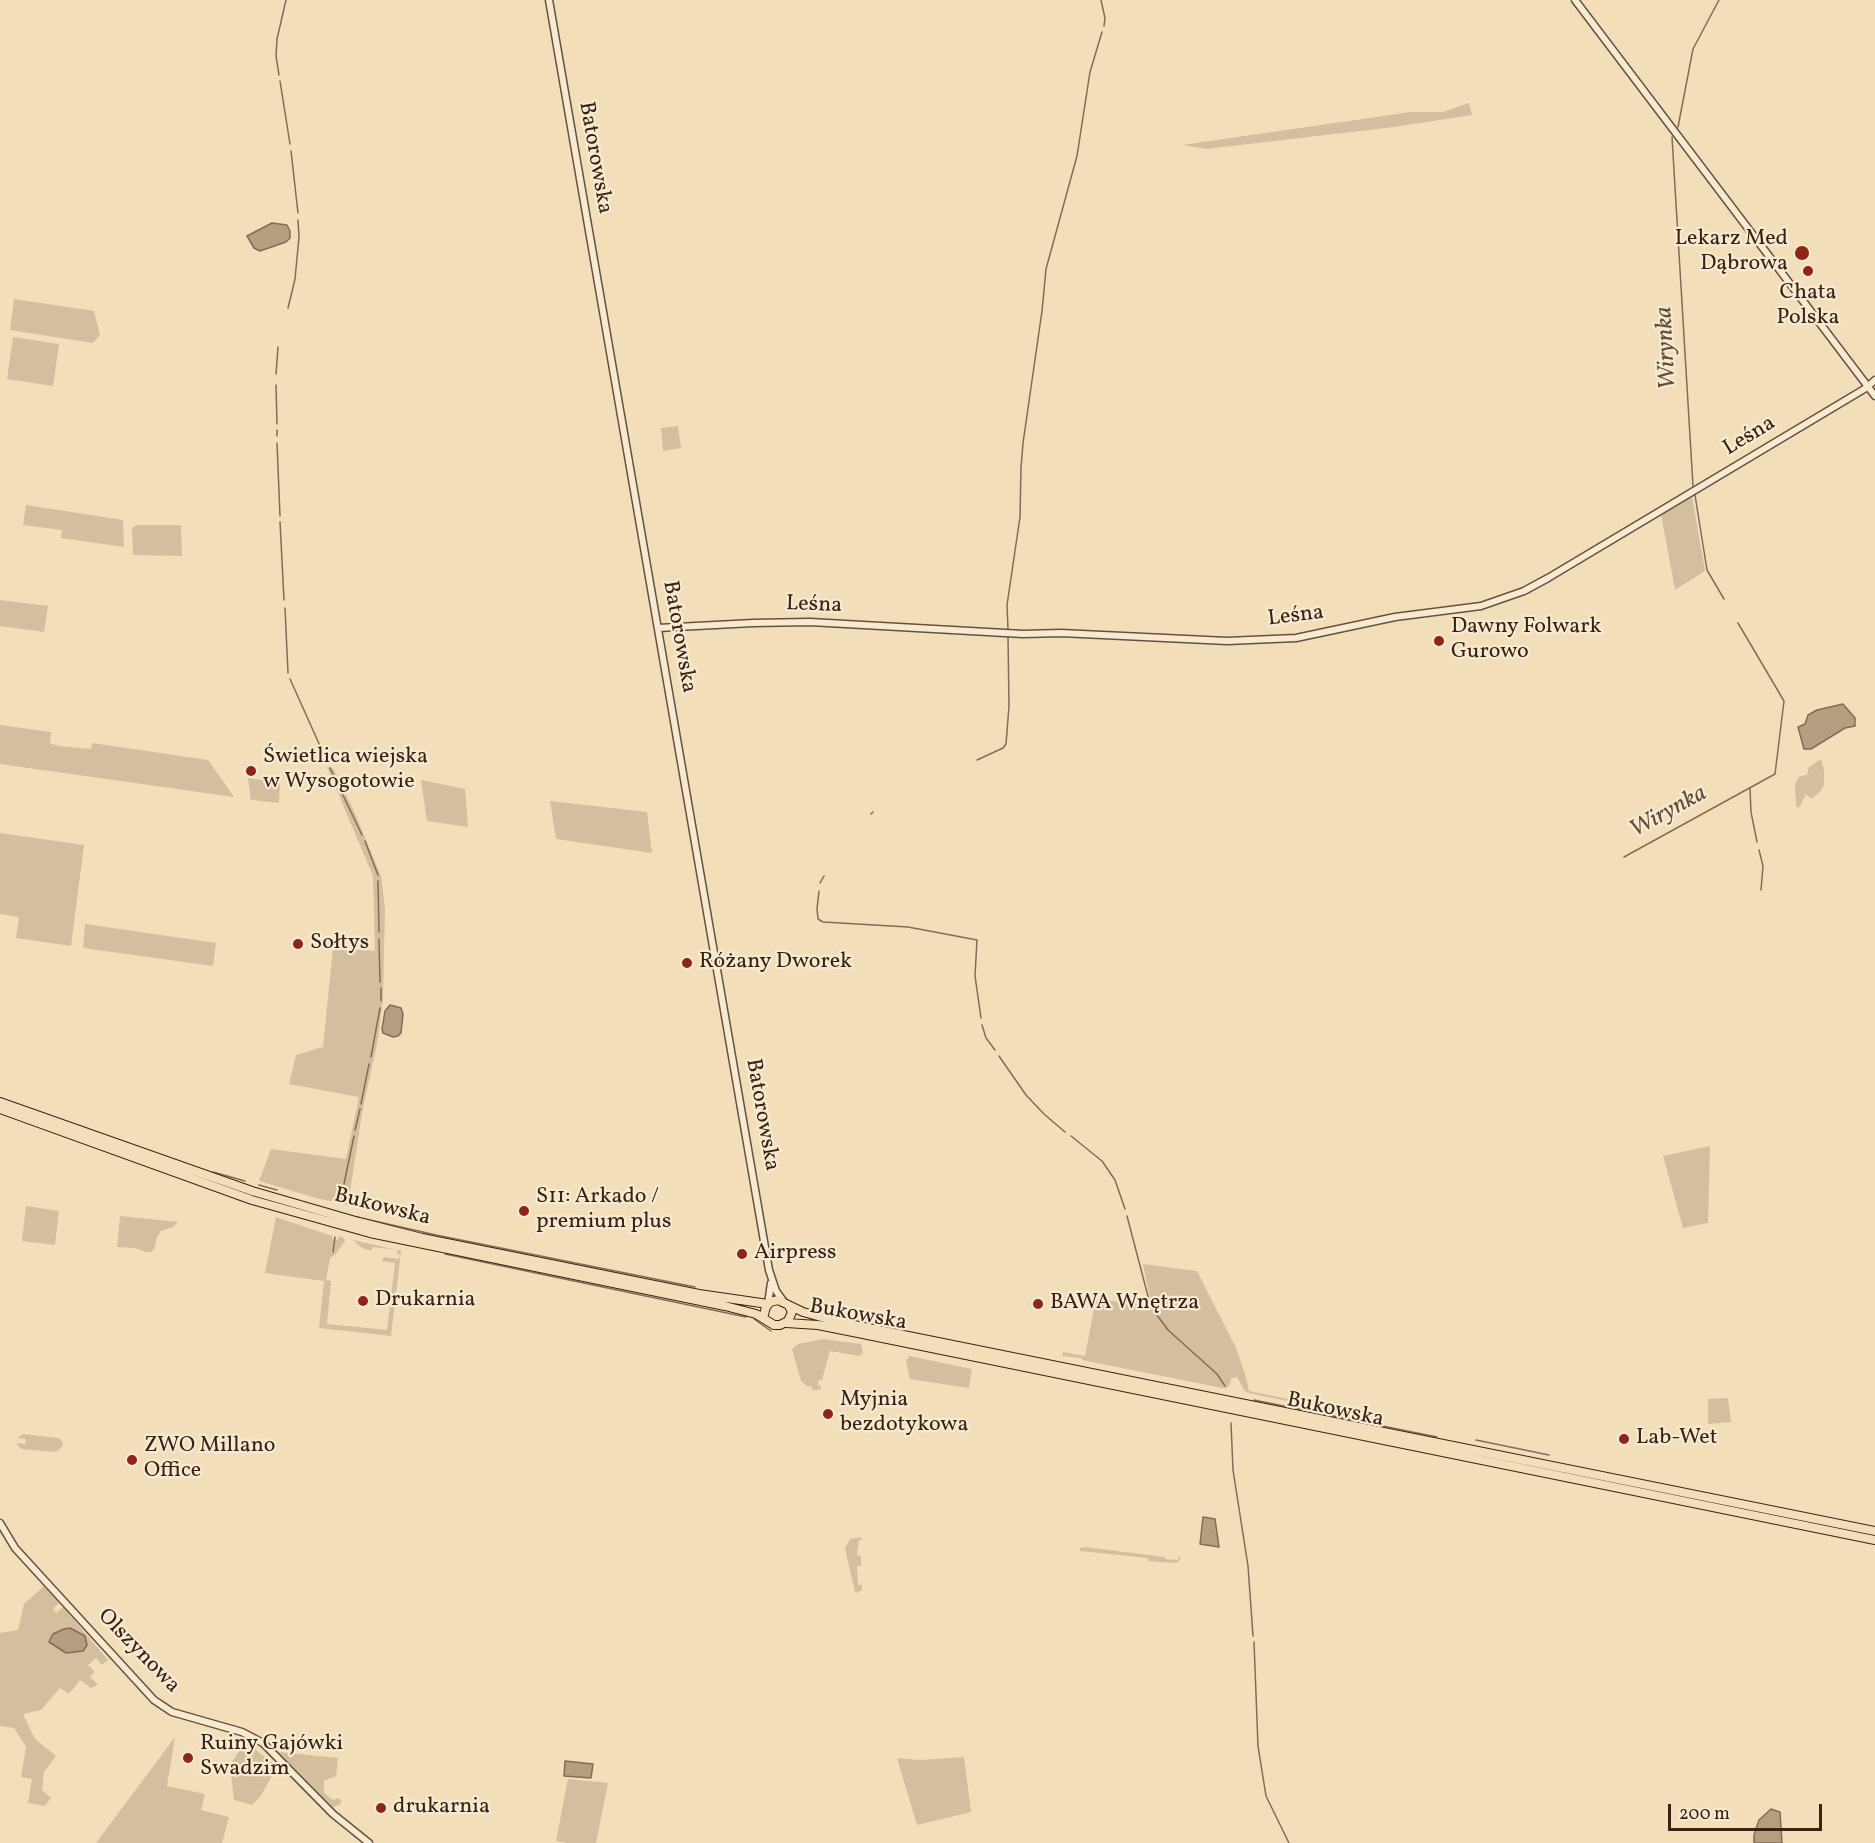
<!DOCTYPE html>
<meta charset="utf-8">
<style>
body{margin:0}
#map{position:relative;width:1875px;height:1843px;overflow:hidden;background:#f2dfb9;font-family:Vollkorn,serif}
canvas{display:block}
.scale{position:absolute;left:1668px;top:1804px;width:154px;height:27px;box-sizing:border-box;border:3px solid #3d2012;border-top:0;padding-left:8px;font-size:18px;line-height:21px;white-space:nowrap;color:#3d2012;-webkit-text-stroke:4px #f7ead2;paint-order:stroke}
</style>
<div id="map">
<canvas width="1875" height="1843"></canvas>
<div class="scale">200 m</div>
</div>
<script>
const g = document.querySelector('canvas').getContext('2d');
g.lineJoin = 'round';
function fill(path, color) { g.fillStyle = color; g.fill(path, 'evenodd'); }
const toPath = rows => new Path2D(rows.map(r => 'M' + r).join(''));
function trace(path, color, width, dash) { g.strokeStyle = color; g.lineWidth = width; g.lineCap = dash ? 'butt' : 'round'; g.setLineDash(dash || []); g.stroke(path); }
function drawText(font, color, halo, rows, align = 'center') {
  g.font = font + ' Vollkorn,serif'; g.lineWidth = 4.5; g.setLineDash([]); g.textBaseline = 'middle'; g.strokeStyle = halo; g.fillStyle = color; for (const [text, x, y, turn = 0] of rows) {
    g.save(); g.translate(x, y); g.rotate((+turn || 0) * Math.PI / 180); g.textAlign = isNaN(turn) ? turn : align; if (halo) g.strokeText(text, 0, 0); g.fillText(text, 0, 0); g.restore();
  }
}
fill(toPath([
 [1469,103,1472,115,1394,127,1206,149,1182,145,1411,112,1443,112],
 [14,299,94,311,100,335,93,343,10,330],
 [13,337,59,344,53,386,7,379],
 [678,426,681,448,663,451,661,428],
 [1692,496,1705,571,1675,590,1661,514],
 [26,505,123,520,124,547,61,538,62,530,23,525],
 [137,525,181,525,182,556,133,555,132,528],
 [0,600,48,606,44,632,0,626],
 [0,725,51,732,50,743,58,746,91,749,92,743,208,760,234,797,0,764],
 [1821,759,1824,770,1824,785,1820,792,1811,799,1806,794,1799,808,1796,806,1795,784,1800,776,1807,775,1809,767],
 [327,767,333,768,354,811,381,876,385,908,383,1000,378,1039,362,1113,348,1205,316,1198,259,1181,271,1149,346,1159,359,1097,289,1084,296,1055,323,1047,333,948,375,951,373,876],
 [248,778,280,783,279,803,251,800],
 [421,780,465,789,468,827,427,821],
 [550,801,647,812,652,853,556,839],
 [0,833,84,845,71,946,16,938,19,917,0,914],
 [85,924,216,943,213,966,83,948],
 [1710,1146,1708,1223,1683,1228,1663,1156],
 [26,1206,59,1211,55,1245,22,1241],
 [120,1216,178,1222,173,1227,161,1231,157,1237,154,1249,151,1252,146,1252,135,1248,117,1247],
 [276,1217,332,1236,332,1239,338,1240,339,1236,344,1238,345,1241,335,1255,330,1258,326,1280,331,1281,327,1324,387,1330,395,1263,382,1261,384,1257,399,1259,400,1255,397,1254,397,1250,372,1247,372,1251,362,1248,353,1240,401,1251,391,1336,319,1328,324,1281,265,1273],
 [1143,1264,1197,1271,1236,1348,1246,1377,1249,1391,1355,1413,1353,1414,1248,1393,1244,1390,1237,1377,1231,1378,1230,1384,1227,1388,1222,1388,1082,1360,1081,1358,1062,1356,1063,1352,1085,1356,1096,1299,1147,1305,1151,1303],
 [823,1339,861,1344,863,1353,859,1356,830,1351,822,1380,819,1380,818,1385,821,1386,821,1389,819,1390,812,1390,812,1387,807,1386,801,1381,792,1349,798,1344],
 [909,1356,972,1369,969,1388,910,1379,906,1361],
 [1728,1398,1731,1422,1708,1424,1708,1399],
 [23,1434,58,1438,62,1441,63,1445,58,1451,54,1452,21,1449,16,1443,25,1444,26,1439,17,1438],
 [860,1537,863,1540,859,1540,857,1555,861,1556,861,1566,857,1566,858,1585,862,1585,862,1590,857,1593,855,1592,845,1549,850,1539],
 [1085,1547,1165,1557,1165,1559,1178,1560,1179,1556,1181,1558,1178,1562,1174,1563,1148,1561,1148,1558,1080,1551,1080,1548],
 [44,1586,59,1603,53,1609,56,1613,63,1607,108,1660,102,1665,96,1658,88,1665,95,1672,90,1677,98,1685,91,1688,80,1680,69,1694,60,1688,41,1710,23,1714,35,1739,56,1756,44,1772,42,1790,51,1798,45,1806,28,1803,32,1779,21,1777,26,1747,14,1728,0,1726,0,1633,18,1630,24,1604],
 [175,1737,167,1786,205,1794,201,1810,229,1817,222,1843,96,1843],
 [245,1741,277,1767,260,1797,252,1805,234,1800,230,1765],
 [279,1752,338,1758,336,1776,324,1781,324,1793,333,1800,339,1798,342,1802,339,1805,333,1807],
 [964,1757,971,1812,917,1825,897,1758,920,1760],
 [568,1779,608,1783,596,1843,567,1843,556,1841]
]), '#d3bf9d');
const water = toPath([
 [272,223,287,225,290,231,290,238,286,242,260,251,254,248,247,236,272,223],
 [1843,704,1855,718,1855,726,1845,728,1811,749,1804,749,1798,727,1805,724,1808,715,1817,710,1843,704],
 [390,1005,401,1008,403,1014,401,1033,398,1036,393,1037,383,1033,382,1029,385,1011,390,1005],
 [1203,1517,1215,1519,1219,1547,1200,1544,1203,1517],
 [70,1628,85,1636,87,1645,83,1651,66,1653,49,1642,53,1634,64,1629,70,1628],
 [565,1761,593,1764,591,1778,564,1776,565,1761],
 [1771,1809,1780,1812,1782,1843,1754,1843,1754,1835,1759,1820,1771,1809]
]);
fill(water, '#b49e80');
trace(water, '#846c54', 1.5);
trace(toPath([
 [1101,0,1105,18,1104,26],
 [279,75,276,56,277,39,286,0],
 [280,81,290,144],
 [1678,127,1693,49,1719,0],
 [1672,137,1693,486],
 [291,151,298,213],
 [288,308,295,279,299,237,298,220],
 [276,374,278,347],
 [276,385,277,424],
 [277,436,277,430],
 [277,443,280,516],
 [1695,495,1707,570,1724,599],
 [280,522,284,600],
 [285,608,288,673],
 [1008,629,1007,605,1020,517,1021,468,1023,443,1042,311,1046,269,1077,156,1090,72,1102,32],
 [290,679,325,757],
 [977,760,1003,748,1006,744,1009,706,1008,636],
 [330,768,362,835],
 [1750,789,1751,812,1757,842],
 [871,814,873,812],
 [365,841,378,875],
 [1759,850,1763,866,1761,890],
 [1624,857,1775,774,1784,701,1738,623],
 [378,881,379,932],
 [820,883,824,876],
 [819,891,817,909,818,919,823,922,908,927,977,940,975,976,981,1018],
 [379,939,380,982],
 [381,988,381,1001],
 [982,1025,986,1038,995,1050],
 [999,1056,1026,1095,1044,1114,1065,1132],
 [371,1057,380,1008],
 [361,1104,369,1064],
 [355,1130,360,1109],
 [1071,1136,1102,1161,1115,1180,1125,1209],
 [213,1172,245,1181],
 [344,1184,354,1136],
 [259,1185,277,1190],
 [340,1201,342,1190],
 [1127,1216,1149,1300],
 [357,1217,436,1235,695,1287],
 [333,1252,335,1237],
 [445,1254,746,1317],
 [1151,1307,1168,1330,1217,1374,1225,1386],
 [754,1319,771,1331],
 [1254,1400,1437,1437],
 [1231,1423,1233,1470,1248,1566,1253,1636],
 [1476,1440,1549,1455],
 [1254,1642,1258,1746,1266,1796,1289,1843]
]), '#846c54', 1.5);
const minor = toPath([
 [549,0,769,1270,776,1291,784,1302],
 [1575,0,1875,396],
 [658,628,753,623,810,622,1023,634,1061,633,1227,641,1296,638,1395,617,1481,606,1524,591,1548,578,1866,388,1875,380],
 [768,1304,771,1283],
 [0,1523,15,1548,154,1700,172,1712,242,1732,263,1743,333,1814,369,1843]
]);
const major = toPath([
 [0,1102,252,1191,359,1222,422,1238,699,1294,768,1304],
 [0,1109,252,1200,370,1233,725,1306,756,1314,774,1325,780,1325,788,1321,792,1312,789,1306],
 [763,1318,766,1307,770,1302,778,1300,803,1312,839,1322,1875,1531],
 [786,1323,818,1325,858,1333,1875,1540]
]);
trace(minor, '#6a503c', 9);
trace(major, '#3d2012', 10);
trace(minor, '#f7ead2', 6);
trace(major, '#f2dfb9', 8);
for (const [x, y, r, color] of [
 [1802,253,8,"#8f2418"],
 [1808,271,6,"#8f2418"],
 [1439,641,6,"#8f2418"],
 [251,771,6,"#8f2418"],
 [298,944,6,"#8f2418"],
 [687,963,6,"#8f2418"],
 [524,1211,6,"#8f2418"],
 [742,1254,6,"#8f2418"],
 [363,1301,6,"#8f2418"],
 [1038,1304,6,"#8f2418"],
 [828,1414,6,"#8f2418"],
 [1624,1439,6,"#8f2418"],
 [132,1460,6,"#8f2418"],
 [188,1758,6,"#8f2418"],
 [381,1808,6,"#8f2418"]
]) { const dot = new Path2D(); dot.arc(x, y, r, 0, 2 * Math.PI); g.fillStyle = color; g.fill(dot); trace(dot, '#f7ead2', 2); }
drawText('22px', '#3d2012', '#f7ead2', [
 ["Batorowska",594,158,80],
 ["Leśna",1750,437,-31],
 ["Leśna",814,606,2],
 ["Leśna",1296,617,-7],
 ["Batorowska",678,637,80],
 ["Batorowska",761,1115,80],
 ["Bukowska",382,1208,14],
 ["Bukowska",858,1316,10],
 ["Bukowska",1335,1411,12],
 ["Olszynowa",138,1652,46]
]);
drawText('22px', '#3d2012', '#f7ead2', [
 ["Lekarz Med",1788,240,"right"],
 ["Dąbrowa",1788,265,"right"],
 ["Chata",1808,294,"center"],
 ["Polska",1808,319,"center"],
 ["Dawny Folwark",1451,628],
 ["Gurowo",1451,653],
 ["Świetlica wiejska",263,758],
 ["w Wysogotowie",263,783],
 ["Sołtys",310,944],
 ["Różany Dworek",699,963],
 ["S11: Arkado /",536,1198],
 ["premium plus",536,1223],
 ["Airpress",754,1254],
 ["Drukarnia",375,1301],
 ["BAWA Wnętrza",1050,1304],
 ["Myjnia",840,1401],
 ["bezdotykowa",840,1426],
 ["Lab-Wet",1636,1439],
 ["ZWO Millano",144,1447],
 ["Office",144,1472],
 ["Ruiny Gajówki",200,1745],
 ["Swadzim",200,1770],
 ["drukarnia",393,1808]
], 'left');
drawText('italic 24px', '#674c38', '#f7ead2', [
 ["Wirynka",1668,348,-93],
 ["Wirynka",1669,813,-29]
]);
</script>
